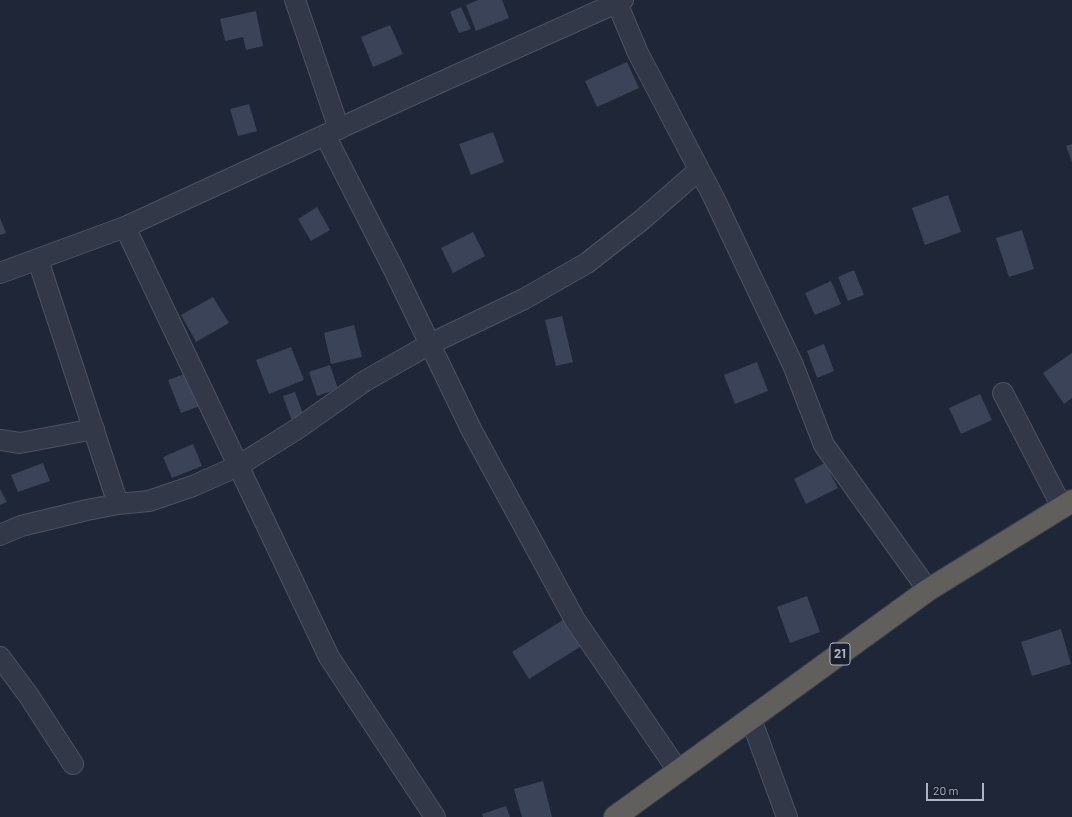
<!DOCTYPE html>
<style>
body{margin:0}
#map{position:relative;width:1072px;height:817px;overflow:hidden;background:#1f2637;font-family:Barlow,sans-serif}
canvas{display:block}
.scale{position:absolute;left:926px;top:783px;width:58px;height:18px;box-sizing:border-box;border:2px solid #adb3c5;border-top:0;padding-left:5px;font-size:12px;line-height:14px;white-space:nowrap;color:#adb3c5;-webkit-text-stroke:3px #181e2c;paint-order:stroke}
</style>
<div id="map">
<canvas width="1072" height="817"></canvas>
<div class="scale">20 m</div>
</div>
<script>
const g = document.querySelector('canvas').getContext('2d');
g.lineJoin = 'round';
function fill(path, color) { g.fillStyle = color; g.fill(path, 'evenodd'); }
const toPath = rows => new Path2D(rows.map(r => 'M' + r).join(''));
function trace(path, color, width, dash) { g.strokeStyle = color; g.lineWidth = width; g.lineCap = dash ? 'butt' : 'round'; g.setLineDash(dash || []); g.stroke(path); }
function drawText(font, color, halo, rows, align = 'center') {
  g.font = font + ' Barlow,sans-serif'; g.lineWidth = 3; g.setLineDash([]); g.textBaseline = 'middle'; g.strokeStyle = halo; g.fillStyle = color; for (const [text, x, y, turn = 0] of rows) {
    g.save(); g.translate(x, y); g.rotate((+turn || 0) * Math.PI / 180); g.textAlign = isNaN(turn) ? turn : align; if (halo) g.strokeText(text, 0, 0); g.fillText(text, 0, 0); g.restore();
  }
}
fill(toPath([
 [478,0,502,0,509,18,476,31,466,5],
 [461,7,471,29,459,33,450,12],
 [256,11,263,46,246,50,243,37,225,41,220,19],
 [390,25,403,54,373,67,361,37],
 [627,62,639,88,597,107,585,81],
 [249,104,257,131,238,136,230,109],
 [493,132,504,162,471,175,459,144],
 [1072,144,1072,162,1066,146],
 [948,195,961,232,925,245,912,208],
 [317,207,330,230,311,241,298,219],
 [0,218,6,233,0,235],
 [1022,230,1034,269,1009,277,996,238],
 [473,232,485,256,453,273,441,248],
 [854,270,864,295,848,301,838,277],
 [831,281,841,304,815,315,805,293],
 [213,297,229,323,196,342,181,315],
 [562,316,573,362,556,366,545,320],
 [354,325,362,357,331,364,324,333],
 [824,344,834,371,817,378,807,351],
 [291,347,304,380,269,394,256,360],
 [1072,353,1072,398,1064,404,1043,373],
 [757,362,768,391,735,404,724,375],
 [330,365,338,389,317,396,309,372],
 [187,373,200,406,181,413,168,380],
 [295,392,305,419,293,424,283,396],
 [980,394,992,420,961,434,949,408],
 [193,444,202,466,172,478,163,457],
 [43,463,50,481,18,492,11,475],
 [825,463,838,488,806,504,794,479],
 [0,489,7,502,0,505],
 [807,596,820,632,790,643,777,607],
 [566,618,583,645,529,679,512,652],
 [1061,629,1071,664,1032,676,1021,642],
 [543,781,552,817,522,817,514,789],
 [506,806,510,817,483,817,482,814]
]), '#3b4358');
const minor = toPath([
 [295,0,339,129],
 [618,0,617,3,638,53,714,198,793,365,824,445,928,590],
 [325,135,394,270,471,429,575,620,679,772],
 [125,227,329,657,435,817],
 [38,260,118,504],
 [0,273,125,227,401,100,623,0],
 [1003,393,1062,507],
 [0,440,20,443,94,429],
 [0,535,21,526,87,510,118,504,149,501,193,486,238,466,297,429,365,381,430,344,524,299,587,263,643,219,699,170],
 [0,657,29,696,73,764],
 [751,719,787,817]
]);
const trunk = toPath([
 [615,817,928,590,1072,501]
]);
trace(minor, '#4d5363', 22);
trace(trunk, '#3a404f', 24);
trace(minor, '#333848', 20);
trace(trunk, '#605f5c', 22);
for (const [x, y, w] of [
 [840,654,20]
]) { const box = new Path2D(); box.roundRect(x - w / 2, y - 11, w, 22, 3); g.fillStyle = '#181e2c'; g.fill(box); trace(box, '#adb3c5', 1); }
drawText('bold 13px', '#adb3c5', null, [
 ["21",840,654]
]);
</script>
